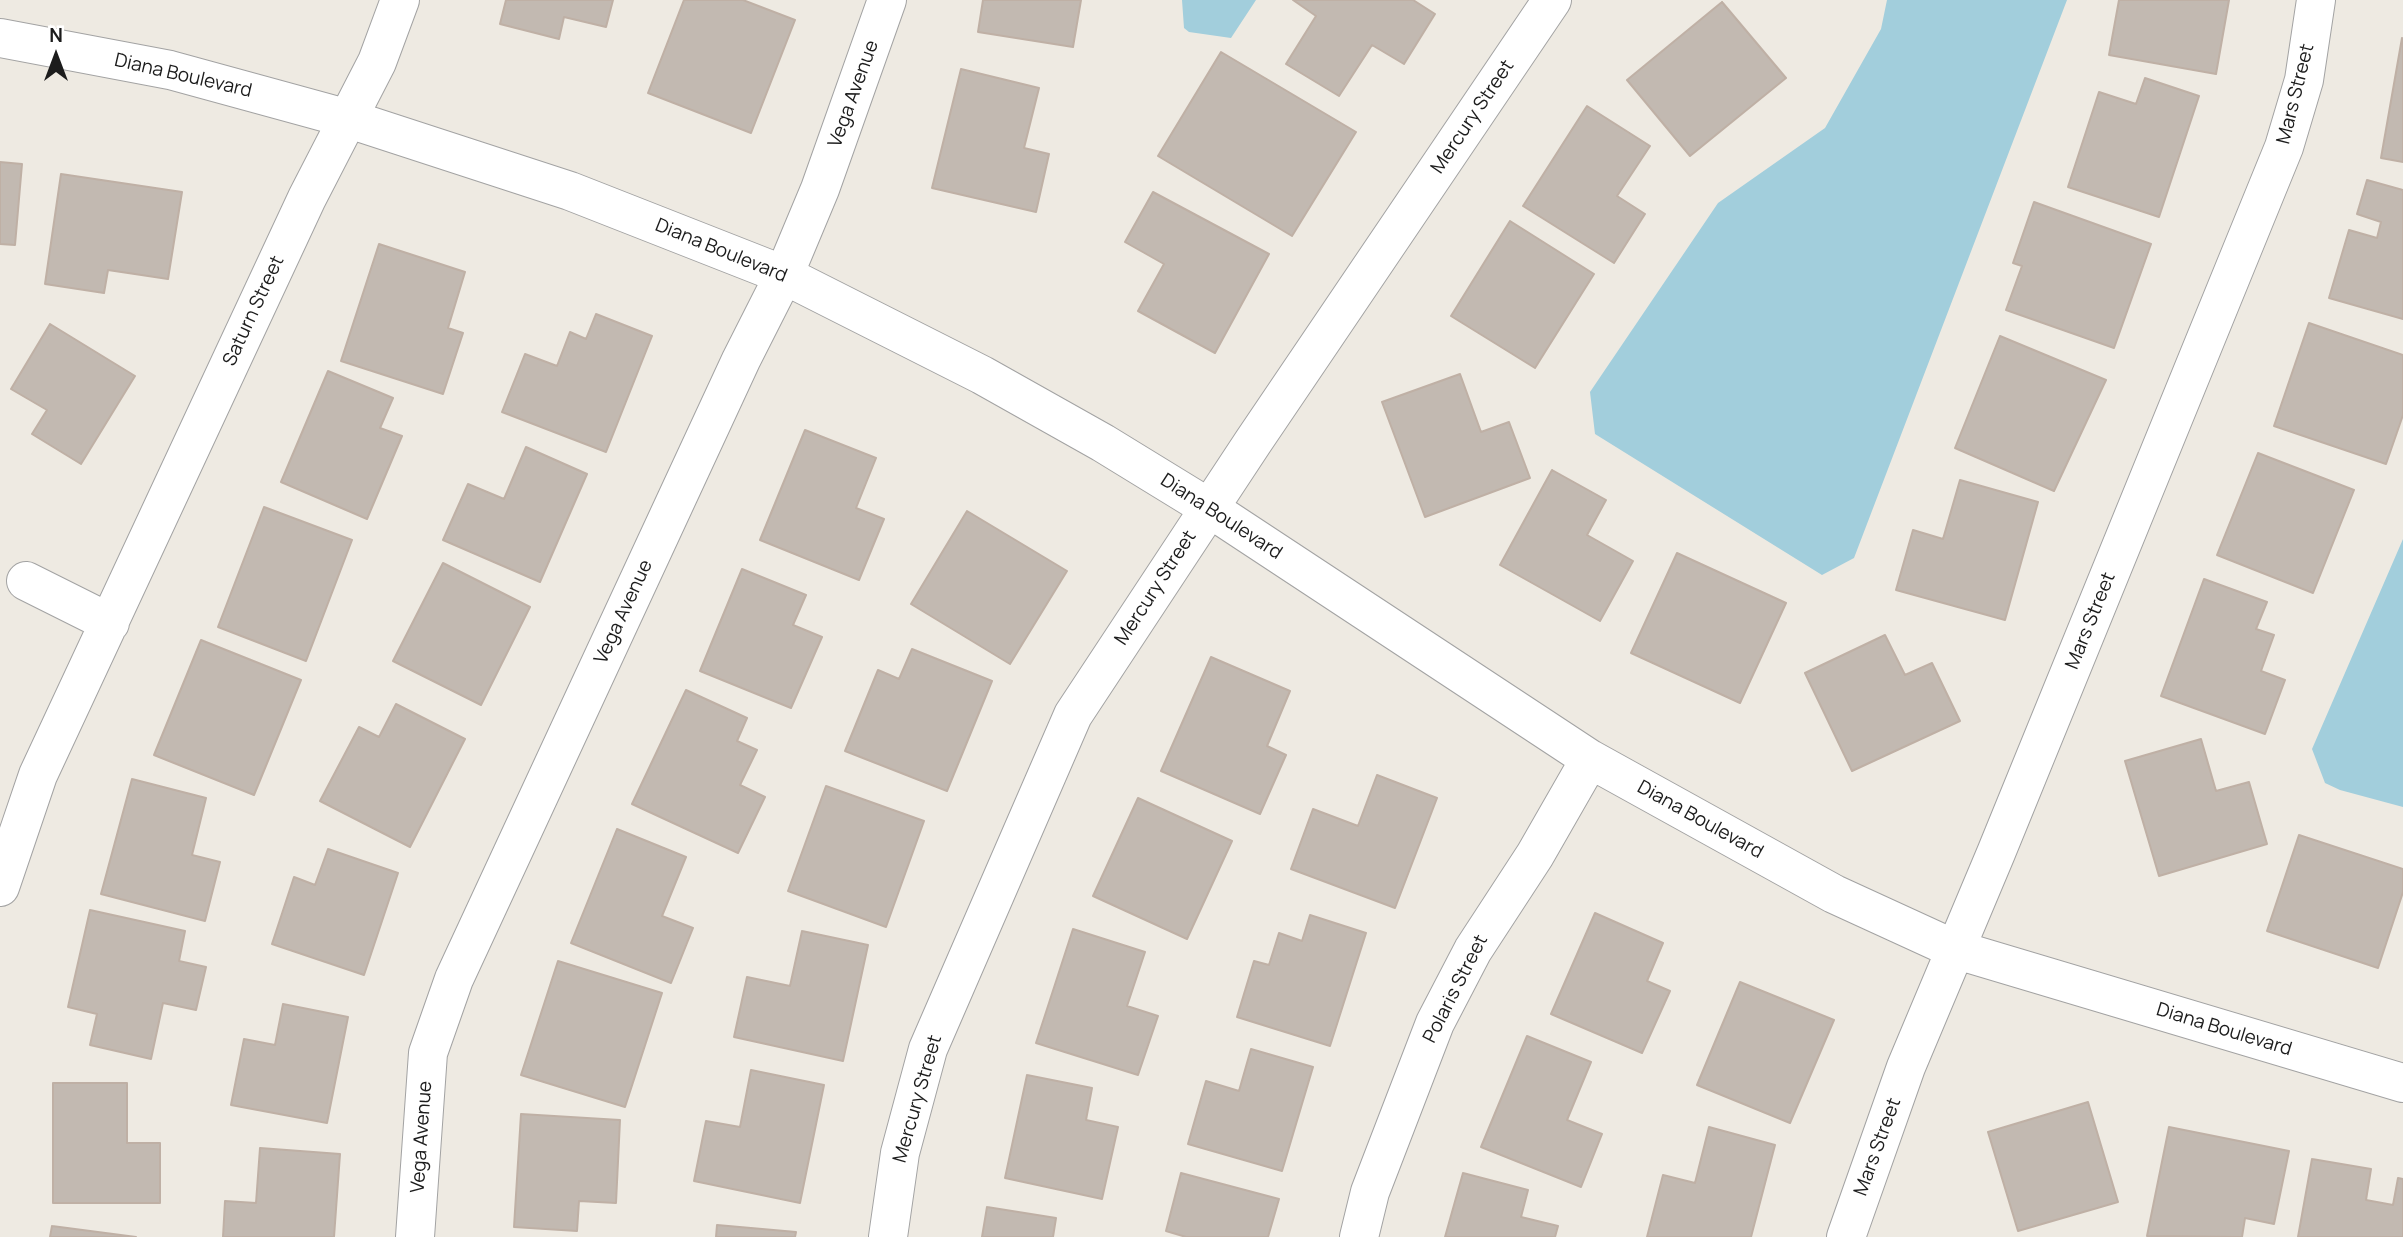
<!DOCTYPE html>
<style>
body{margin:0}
#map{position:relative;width:2403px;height:1237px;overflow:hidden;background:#eeeae2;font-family:Manrope,sans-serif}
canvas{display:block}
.north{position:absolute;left:21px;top:21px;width:70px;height:70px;-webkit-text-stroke:5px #fff;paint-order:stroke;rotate:0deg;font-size:19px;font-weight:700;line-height:28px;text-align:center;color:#1c1c1c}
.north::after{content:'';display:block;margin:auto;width:24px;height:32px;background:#1c1c1c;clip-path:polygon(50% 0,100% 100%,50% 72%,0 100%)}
</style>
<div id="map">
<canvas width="2403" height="1237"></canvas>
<div class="north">N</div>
</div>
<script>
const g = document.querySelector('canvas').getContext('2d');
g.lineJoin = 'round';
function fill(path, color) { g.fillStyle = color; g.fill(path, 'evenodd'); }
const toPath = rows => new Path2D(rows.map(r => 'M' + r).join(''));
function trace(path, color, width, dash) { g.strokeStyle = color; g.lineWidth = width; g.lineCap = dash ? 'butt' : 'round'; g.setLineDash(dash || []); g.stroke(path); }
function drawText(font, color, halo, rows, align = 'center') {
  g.font = font + ' Manrope,sans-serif'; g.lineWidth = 5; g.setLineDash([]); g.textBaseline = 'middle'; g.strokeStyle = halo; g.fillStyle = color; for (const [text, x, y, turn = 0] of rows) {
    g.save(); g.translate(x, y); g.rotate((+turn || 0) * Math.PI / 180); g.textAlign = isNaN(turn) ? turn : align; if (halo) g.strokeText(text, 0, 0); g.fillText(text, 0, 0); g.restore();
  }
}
fill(toPath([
 [1182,0,1256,0,1231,38,1189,32,1184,28],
 [1887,0,2067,0,1854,558,1822,575,1595,434,1590,392,1718,203,1825,128,1881,29],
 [2403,539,2403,807,2340,790,2325,783,2312,749]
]), '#a2cedc');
const building = toPath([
 [506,0,613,0,606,27,564,17,559,39,500,24,506,0],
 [684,0,743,0,795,20,751,133,648,93,684,0],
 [983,0,1081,0,1073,47,978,32,983,0],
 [1293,0,1413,0,1435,14,1404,64,1372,45,1339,96,1286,64,1316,16,1293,0],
 [2119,0,2229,0,2216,74,2109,55,2119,0],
 [1722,2,1786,78,1690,156,1627,80,1722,2],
 [2402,38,2403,39,2403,162,2381,158,2402,38],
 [1221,52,1356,132,1292,236,1158,156,1221,52],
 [961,69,1039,88,1024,148,1049,154,1036,212,932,188,961,69],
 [2145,78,2199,96,2159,217,2068,187,2099,92,2136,104,2145,78],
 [1587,106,1650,146,1617,196,1645,214,1614,263,1523,206,1587,106],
 [0,162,22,164,15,245,0,244,0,162],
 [61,174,182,192,168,279,108,270,104,293,45,284,61,174],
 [2367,180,2403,190,2403,319,2329,298,2349,230,2377,238,2381,222,2357,214,2367,180],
 [1153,192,1269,254,1215,353,1138,311,1164,264,1125,242,1153,192],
 [2034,202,2151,244,2114,348,2006,310,2022,266,2013,263,2034,202],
 [1510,221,1594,274,1535,368,1451,316,1510,221],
 [379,244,465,272,448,328,463,333,443,394,341,361,379,244],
 [596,314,652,336,606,452,502,412,525,354,557,366,570,332,586,339,596,314],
 [2309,323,2403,355,2403,415,2386,464,2274,426,2309,323],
 [50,324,135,376,81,464,32,434,47,410,11,389,50,324],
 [2000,336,2106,380,2054,491,1955,448,2000,336],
 [328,371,393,398,380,428,402,436,367,519,281,482,328,371],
 [1460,374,1481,432,1509,422,1530,478,1425,517,1382,402,1460,374],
 [805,430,876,458,856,508,884,519,859,580,760,540,805,430],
 [526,447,587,474,540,582,443,540,468,484,504,499,526,447],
 [2258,453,2354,490,2313,593,2217,555,2258,453],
 [1552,470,1606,500,1587,535,1633,561,1600,621,1500,565,1552,470],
 [1960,480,2038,502,2005,620,1896,590,1913,530,1943,539,1960,480],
 [264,507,352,540,306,661,218,627,264,507],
 [967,511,1067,571,1010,664,911,604,967,511],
 [1677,553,1786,603,1740,703,1631,653,1677,553],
 [443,563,530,607,481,705,393,661,443,563],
 [742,569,806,595,793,625,822,637,791,708,700,671,742,569],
 [2204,579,2267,602,2256,629,2274,635,2261,671,2285,680,2265,734,2161,696,2204,579],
 [1885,635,1905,675,1932,663,1960,721,1852,771,1805,673,1885,635],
 [201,640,301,680,254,795,154,755,201,640],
 [912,649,992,681,947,791,845,751,878,670,899,679,912,649],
 [1211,657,1290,691,1267,746,1286,755,1260,814,1161,771,1211,657],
 [686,690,747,718,737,741,757,750,740,785,765,797,738,853,632,804,686,690],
 [396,704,465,739,410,847,320,801,359,727,379,737,396,704],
 [2201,739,2216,791,2249,782,2267,844,2159,876,2125,761,2201,739],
 [1377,775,1437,798,1395,908,1291,869,1313,809,1358,826,1377,775],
 [132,779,206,798,192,855,220,862,205,921,101,894,132,779],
 [826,786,924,821,886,927,788,891,826,786],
 [1138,798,1232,841,1187,939,1093,896,1138,798],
 [617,829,686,857,662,916,693,928,671,983,571,943,617,829],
 [2299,835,2403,869,2403,892,2378,968,2267,931,2299,835],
 [328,849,398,873,364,975,272,944,294,877,315,885,328,849],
 [90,910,185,931,179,961,206,967,196,1010,163,1003,151,1059,90,1045,97,1014,68,1007,90,910],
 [1595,913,1663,943,1647,981,1670,991,1642,1053,1551,1014,1595,913],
 [1310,915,1366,933,1330,1046,1237,1017,1254,961,1269,965,1279,933,1302,941,1310,915],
 [1073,929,1145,952,1127,1006,1158,1016,1138,1075,1036,1043,1073,929],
 [802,931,868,945,843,1061,734,1037,747,977,790,986,802,931],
 [558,961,662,993,625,1107,521,1075,558,961],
 [1740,982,1834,1020,1790,1123,1697,1085,1740,982],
 [283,1004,348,1017,327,1123,231,1105,244,1039,275,1045,283,1004],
 [1527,1036,1591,1062,1567,1120,1602,1134,1581,1187,1481,1147,1527,1036],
 [1251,1049,1313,1067,1282,1171,1188,1144,1206,1081,1239,1091,1251,1049],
 [751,1070,824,1085,800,1203,694,1181,706,1121,740,1127,751,1070],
 [1027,1075,1092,1088,1086,1120,1118,1127,1102,1199,1005,1178,1027,1075],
 [53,1083,127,1083,127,1143,160,1143,160,1203,53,1203,53,1083],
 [2088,1102,2118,1202,2018,1231,1988,1132,2088,1102],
 [521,1114,620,1120,616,1203,579,1201,577,1231,514,1227,521,1114],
 [1709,1127,1775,1145,1751,1237,1647,1237,1663,1175,1695,1183,1709,1127],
 [2169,1127,2289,1151,2274,1224,2245,1218,2242,1237,2147,1236,2169,1127],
 [260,1148,340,1154,334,1237,223,1237,225,1201,256,1203,260,1148],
 [2312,1159,2371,1169,2366,1200,2393,1205,2398,1178,2403,1179,2403,1237,2298,1237,2312,1159],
 [1181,1173,1279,1199,1268,1237,1186,1237,1166,1231,1181,1173],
 [1463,1173,1528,1190,1521,1217,1558,1226,1555,1237,1445,1237,1463,1173],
 [987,1207,1056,1218,1053,1237,982,1237,987,1207],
 [717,1225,796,1232,795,1237,716,1237,717,1225],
 [52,1226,136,1237,50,1237,52,1226]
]);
fill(building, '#c2b9b1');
trace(building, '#bfb0a5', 2);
const street = toPath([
 [0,38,170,70,349,119,570,191,784,275,982,375,1103,443,1209,508,1590,759,1834,894,1954,949,2403,1083],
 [26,581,110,623],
 [0,887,38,775,307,198,377,62,400,0],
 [415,1237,428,1053,454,979,741,360,784,275,820,189,887,0],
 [888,1237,900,1153,928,1049,1073,715,1253,442,1552,0],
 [1359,1237,1370,1192,1435,1023,1473,950,1535,855,1590,759],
 [1846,1237,1906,1067,1996,853,2284,147,2304,80,2316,0]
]);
trace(street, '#a3a3a3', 40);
trace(street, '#fff', 38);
drawText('19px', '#1c1c1c', '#fff', [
 ["Diana Boulevard",183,76,13],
 ["Vega Avenue",854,94,-70],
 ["Mars Street",2296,94,-76],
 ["Mercury Street",1473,117,-56],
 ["Diana Boulevard",721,251,22],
 ["Saturn Street",254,311,-65],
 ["Diana Boulevard",1221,517,33],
 ["Mercury Street",1156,588,-57],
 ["Vega Avenue",624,612,-65],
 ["Mars Street",2091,621,-68],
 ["Diana Boulevard",1700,820,29],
 ["Polaris Street",1456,989,-63],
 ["Diana Boulevard",2224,1030,17],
 ["Mercury Street",918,1099,-74],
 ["Vega Avenue",422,1137,-86],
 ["Mars Street",1878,1147,-70]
]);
</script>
